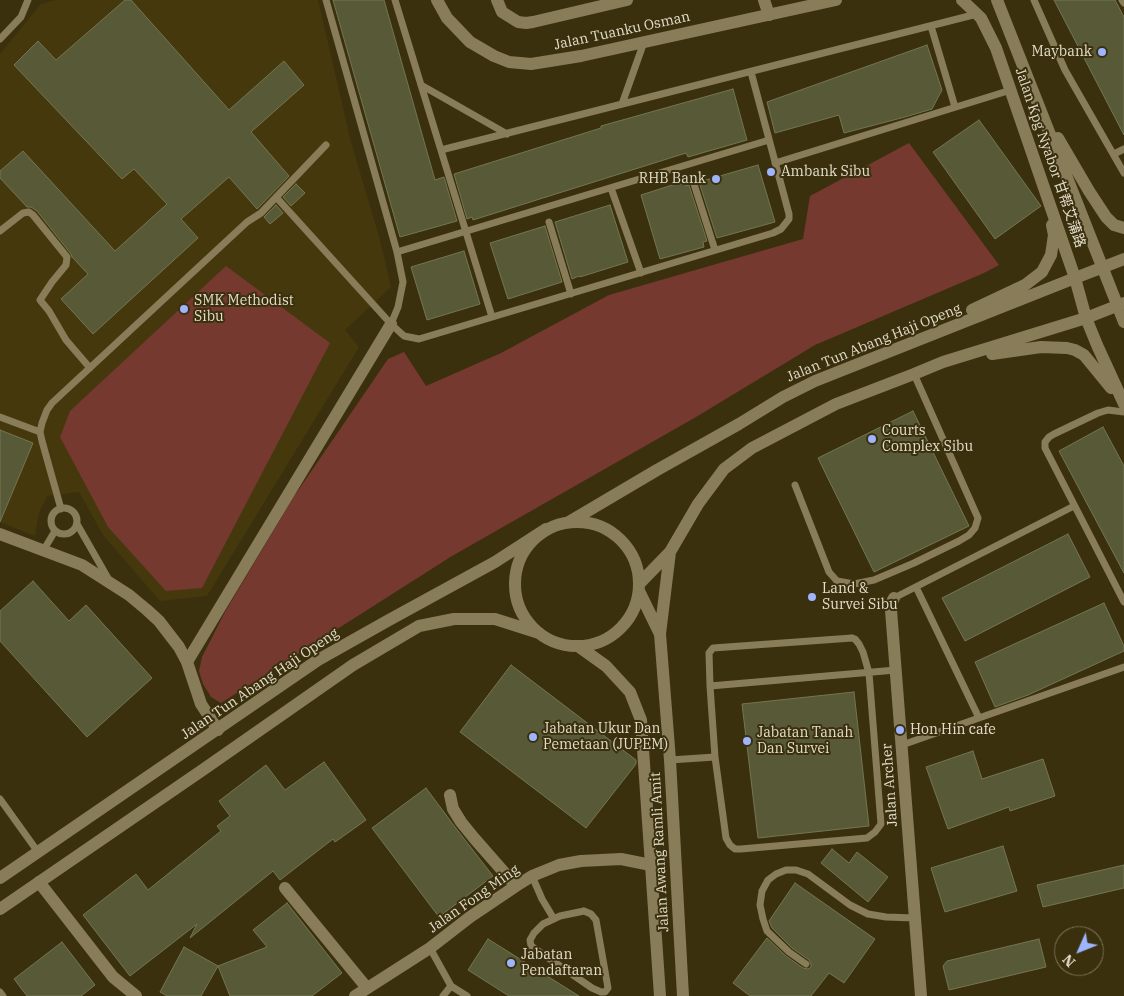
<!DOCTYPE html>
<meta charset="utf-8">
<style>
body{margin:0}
#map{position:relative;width:1124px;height:996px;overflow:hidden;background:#3b300e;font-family:"IBM Plex Serif",serif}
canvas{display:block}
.north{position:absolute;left:1054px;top:926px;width:50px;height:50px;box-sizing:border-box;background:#3b300e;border:1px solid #7e7559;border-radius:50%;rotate:226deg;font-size:14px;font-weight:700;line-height:20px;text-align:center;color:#e3ddca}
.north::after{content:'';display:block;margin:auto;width:18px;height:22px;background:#9eb4fd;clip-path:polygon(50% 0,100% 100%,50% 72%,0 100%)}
</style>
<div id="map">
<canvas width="1124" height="996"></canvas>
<div class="north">N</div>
</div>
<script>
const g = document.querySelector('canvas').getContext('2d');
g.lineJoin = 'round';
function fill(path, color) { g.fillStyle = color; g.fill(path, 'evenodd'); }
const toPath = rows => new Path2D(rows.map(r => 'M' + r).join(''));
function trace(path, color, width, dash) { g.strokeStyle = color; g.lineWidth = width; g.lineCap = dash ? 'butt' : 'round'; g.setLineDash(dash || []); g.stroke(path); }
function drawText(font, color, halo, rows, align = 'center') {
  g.font = font + ' "IBM Plex Serif","Noto Sans SC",serif'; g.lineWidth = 4; g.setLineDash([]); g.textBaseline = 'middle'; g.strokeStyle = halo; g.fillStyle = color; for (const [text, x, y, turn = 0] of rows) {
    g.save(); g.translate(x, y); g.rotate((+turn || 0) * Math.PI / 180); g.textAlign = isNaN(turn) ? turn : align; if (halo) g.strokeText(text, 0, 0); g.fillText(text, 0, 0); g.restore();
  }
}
fill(toPath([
 [55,0,318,0,351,142,380,240,391,287,345,330,359,347,207,596,160,601,103,535,79,492,47,496,39,512,35,536,0,522,0,54,41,4]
]), '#45380c');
fill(toPath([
 [909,143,999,265,984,273,815,345,696,417,452,556,221,703,211,697,203,684,199,671,202,657,225,612,293,498,388,359,404,352,426,386,501,353,609,295,803,239,810,196],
 [226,266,330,343,202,588,166,591,108,527,60,437,70,411]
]), '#75392f');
const building = toPath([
 [125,0,131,0,229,110,284,61,304,85,251,132,289,176,257,209,229,177,181,219,198,238,93,334,61,299,88,274,72,257,71,254,37,211,31,207,27,207,0,178,0,171,23,151,115,251,167,204,134,169,122,179,14,65,38,41,56,60,125,0],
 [333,0,384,0,435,180,444,177,457,221,400,237,333,0],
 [1054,0,1115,0,1124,17,1124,135,1054,0],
 [927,45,942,90,932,109,905,117,844,133,839,115,775,133,767,102,927,45],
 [733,89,747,140,688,157,686,153,473,220,472,217,467,219,454,174,601,128,601,126,733,89],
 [979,120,1041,206,995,239,933,152,979,120],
 [758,165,775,222,717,238,699,182,758,165],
 [685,181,686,186,689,185,707,241,703,242,704,247,660,259,641,195,685,181],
 [296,184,305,193,291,206,283,197,296,184],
 [276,205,283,213,270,224,264,217,276,205],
 [610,205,628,262,580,277,579,276,572,279,555,222,610,205],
 [545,226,562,282,508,299,490,243,545,226],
 [464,251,480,304,427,320,411,267,464,251],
 [913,411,969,526,874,572,818,458,913,411],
 [1103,427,1124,466,1124,573,1059,451,1103,427],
 [0,430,33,443,0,522,0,430],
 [1068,534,1090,577,965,641,942,598,1068,534],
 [33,581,69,621,86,605,152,678,87,737,0,641,0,611,33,581],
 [1104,603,1124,646,1124,651,1028,695,995,707,975,662,1104,603],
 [511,665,636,760,636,764,586,828,460,732,511,665],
 [854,692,869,826,758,838,742,704,854,692],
 [973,751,982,779,1043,759,1055,796,1010,811,1009,807,948,829,926,767,973,751],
 [324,762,366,820,335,842,333,839,280,880,273,871,190,938,197,924,130,976,83,915,136,874,148,890,221,831,217,826,230,816,219,801,266,765,285,790,324,762],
 [426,788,455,827,493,876,439,917,372,828,426,788],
 [1003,846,1017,891,945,912,931,868,1003,846],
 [832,849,849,863,857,852,888,877,868,902,821,863,832,849],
 [1124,865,1124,888,1043,907,1037,885,1124,865],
 [795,883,875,939,844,983,829,973,811,996,750,996,733,983,767,938,786,956,803,968,808,969,811,967,811,964,809,960,792,948,772,928,769,921,795,883],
 [287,903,342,973,312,996,230,996,218,966,267,947,253,930,287,903],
 [488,939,579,996,509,996,468,970,488,939],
 [1039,939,1046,967,949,990,943,966,947,961,1039,939],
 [62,942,95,985,81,996,27,996,14,979,62,942],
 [184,947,218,966,201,996,167,996,160,992,184,947]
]);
fill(building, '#585a37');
trace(building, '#737652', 1);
trace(toPath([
 [326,0,397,252,403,282,398,307,391,324],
 [395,0,492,317],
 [1034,0,1065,70,1124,173],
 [1122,0,1124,3],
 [931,26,955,107],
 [0,39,21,17,28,0],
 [421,85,507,134],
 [622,104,644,42],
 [441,150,977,14],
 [1114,154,1124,149],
 [775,163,1011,90],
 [694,184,715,250],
 [611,188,641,273],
 [276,197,391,324,404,336,419,339,773,233,781,229,789,219,789,214,751,72],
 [549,222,571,294],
 [0,231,23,213,29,212,33,215,67,257,66,265,52,282,40,300,49,311,66,340,90,368],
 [397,252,769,140],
 [1124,412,1108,410,1098,413,1054,434,1049,437,1045,442,1045,448,1124,602],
 [0,417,40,432],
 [795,485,829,572,837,581,854,584,874,580,914,563,959,541,969,535,975,528,978,518,914,374],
 '51 521a13 13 0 1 1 26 0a13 13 0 1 1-26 0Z',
 [61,509,42,441,40,432,42,423,47,410,52,403,247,222,261,213,326,145],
 [77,524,109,580],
 [43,551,55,531],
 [916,587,979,718],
 [894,598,1074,506],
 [852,638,855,639,859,644,863,652,869,673,881,824,875,832,867,838,741,849,735,849,730,845,726,838,715,757,710,686,709,653,713,648,852,638],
 [710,686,896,670],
 [902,745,1124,667],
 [670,760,715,757],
 [0,799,38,852],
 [532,876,542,899,554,919],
 [584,911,591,914,596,920,608,988,605,992,601,992,592,988,531,946,530,940,534,933,543,924,560,916,584,911],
 [430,948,451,986,467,996],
 [806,964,789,952,767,931,763,919,760,905,762,891,768,880,776,874,786,870,796,870,808,874,850,905,868,914,886,917,915,918],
 [0,992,3,996],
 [443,996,451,986]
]), '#887c59', 7);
trace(toPath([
 [497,0,502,12,518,22,526,23,533,22,627,0],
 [764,0,769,15],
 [0,534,82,565,129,595,147,610,159,621,179,647,187,662,201,704,218,730],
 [894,598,891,604,891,610,921,996],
 [187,662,391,324],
 [450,795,453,809,461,822,474,838,516,886],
 [39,882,113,977,136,996],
 [285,888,367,988],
 [355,996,430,948,470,917,516,886,532,876,559,865,581,861,621,859,651,865]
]), '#887c59', 12);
trace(toPath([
 [437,0,447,18,470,42,494,56,509,62,531,64,581,56,836,0],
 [962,0,981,18,996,48,1075,278,1086,318,1097,345,1124,404],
 [997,0,1124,322],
 [1058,138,1089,191,1106,217,1114,225,1124,228],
 [972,310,1025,285,1042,272,1051,255,1054,235,1052,225],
 [992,354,1041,347,1067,348,1075,350,1084,355,1111,388],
 [569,522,657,470,739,424,783,397,815,381,1075,278,1124,259],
 '515 584a62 62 0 1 1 124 0a62 62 0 1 1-124 0Z',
 [639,584,670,552,698,504,724,469,752,448,836,404,914,374,943,362,1086,318,1124,303],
 [639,591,660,634,670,760,683,996],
 [660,634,670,552],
 [578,646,606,666,630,692,641,720,660,996],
 [0,878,318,660,389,620,495,562,546,529],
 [0,909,204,769,353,665,419,626,454,619,495,619,539,633]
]), '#887c59', 12);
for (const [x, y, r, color] of [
 [1102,52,5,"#9eb4fd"],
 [771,172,5,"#9eb4fd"],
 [716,179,5,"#9eb4fd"],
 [184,309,5,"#9eb4fd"],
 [872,439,5,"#9eb4fd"],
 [812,597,5,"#9eb4fd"],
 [900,730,5,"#9eb4fd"],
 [533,737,5,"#9eb4fd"],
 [747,741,5,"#9eb4fd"],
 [511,963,5,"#9eb4fd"]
]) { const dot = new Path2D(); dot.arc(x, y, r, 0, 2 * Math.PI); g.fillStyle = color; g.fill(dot); trace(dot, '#3b300e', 2); }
drawText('14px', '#e3ddca', '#3b300e', [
 ["Jalan Tuanku Osman",622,31,-12],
 ["Jalan Kpg Nyabor 甘帮艾蒲路",1050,158,71],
 ["Jalan Tun Abang Haji Openg",874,343,-22],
 ["Jalan Tun Abang Haji Openg",260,684,-34],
 ["Jalan Archer",890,785,-94],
 ["Jalan Awang Ramli Amit",660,852,-93],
 ["Jalan Fong Ming",474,899,-35]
]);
drawText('14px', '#e3ddca', '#3b300e', [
 ["Maybank",1092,52,"right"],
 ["Ambank Sibu",781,172],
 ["RHB Bank",706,179,"right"],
 ["SMK Methodist",194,301],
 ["Sibu",194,317],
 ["Courts",882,431],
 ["Complex Sibu",882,447],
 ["Land &",822,589],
 ["Survei Sibu",822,605],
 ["Jabatan Ukur Dan",543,729],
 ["Pemetaan (JUPEM)",543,745],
 ["Hon Hin cafe",910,730],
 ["Jabatan Tanah",757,733],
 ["Dan Survei",757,749],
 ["Jabatan",521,955],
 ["Pendaftaran",521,971]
], 'left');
</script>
